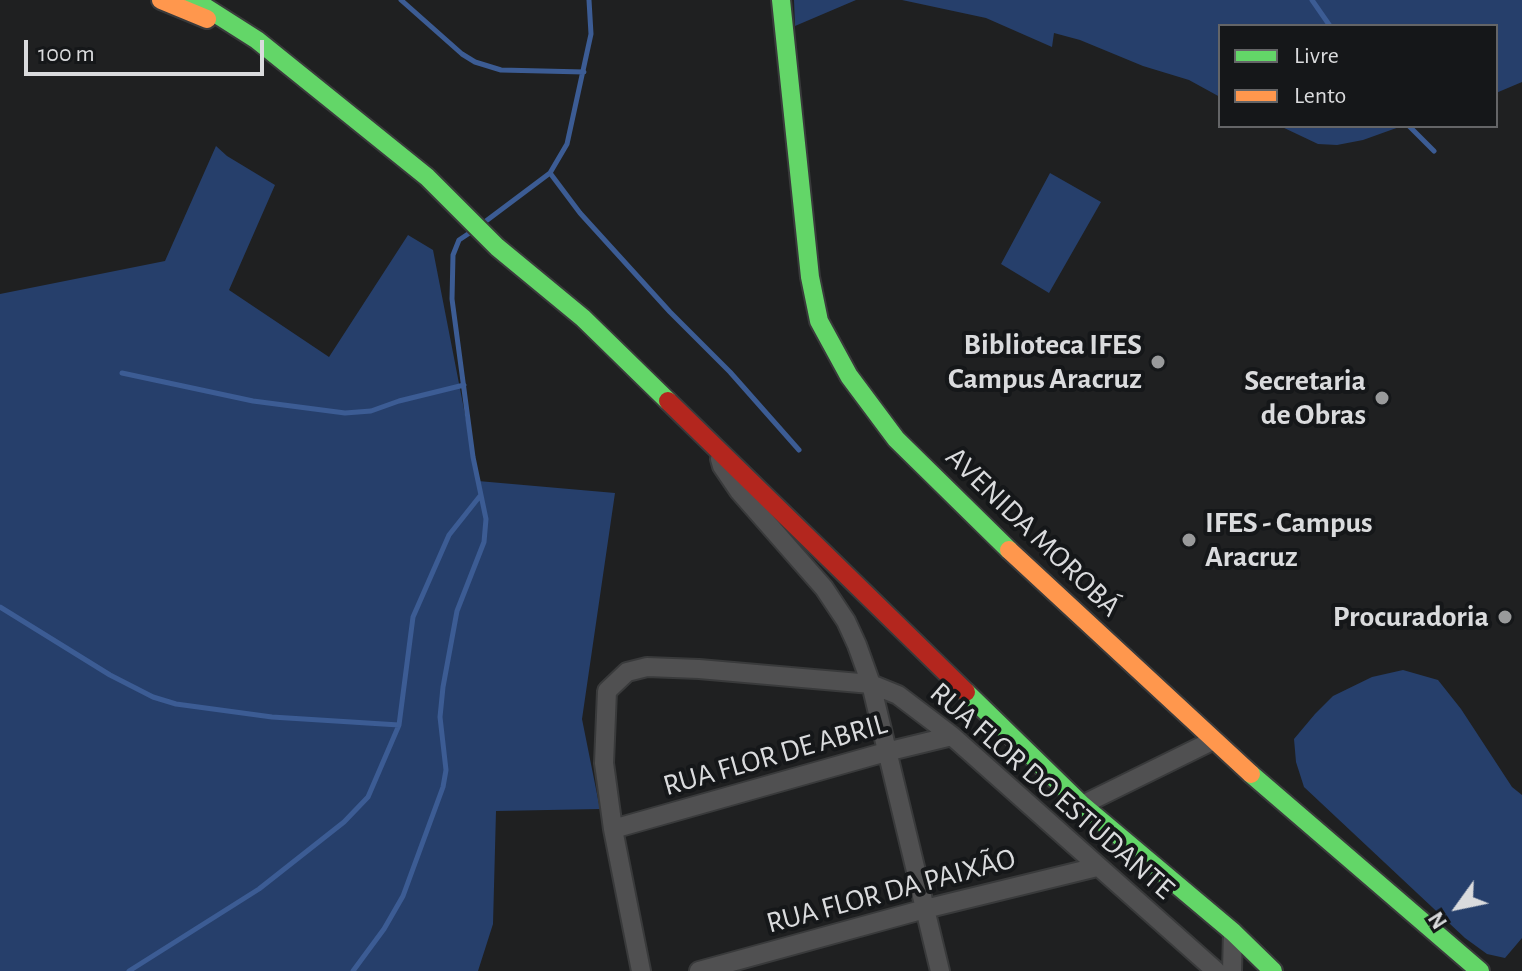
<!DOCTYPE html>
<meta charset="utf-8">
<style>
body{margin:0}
#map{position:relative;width:1522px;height:971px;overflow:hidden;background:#1f2021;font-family:"Alegreya Sans",sans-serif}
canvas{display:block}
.legend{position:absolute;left:1218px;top:24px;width:280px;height:104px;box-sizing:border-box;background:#151719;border:2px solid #646567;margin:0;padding:10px 14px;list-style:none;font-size:24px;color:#dadbdd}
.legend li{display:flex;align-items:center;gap:16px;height:40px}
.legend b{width:40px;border:2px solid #646567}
.north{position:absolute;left:1418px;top:867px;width:80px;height:80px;-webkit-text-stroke:6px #151719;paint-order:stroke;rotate:237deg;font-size:22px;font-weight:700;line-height:32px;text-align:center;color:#dadbdd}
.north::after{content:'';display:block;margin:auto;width:28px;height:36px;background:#dadbdd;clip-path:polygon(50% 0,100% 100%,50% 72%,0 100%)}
.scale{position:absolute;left:24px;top:40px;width:240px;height:36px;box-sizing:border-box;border:4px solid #dadbdd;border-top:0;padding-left:10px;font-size:24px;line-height:28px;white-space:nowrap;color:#dadbdd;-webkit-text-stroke:6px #151719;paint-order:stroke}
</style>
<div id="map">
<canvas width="1522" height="971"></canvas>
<ul class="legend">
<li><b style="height:10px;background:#63d668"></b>Livre</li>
<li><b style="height:10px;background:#ff974d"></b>Lento</li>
</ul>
<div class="north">N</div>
<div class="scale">100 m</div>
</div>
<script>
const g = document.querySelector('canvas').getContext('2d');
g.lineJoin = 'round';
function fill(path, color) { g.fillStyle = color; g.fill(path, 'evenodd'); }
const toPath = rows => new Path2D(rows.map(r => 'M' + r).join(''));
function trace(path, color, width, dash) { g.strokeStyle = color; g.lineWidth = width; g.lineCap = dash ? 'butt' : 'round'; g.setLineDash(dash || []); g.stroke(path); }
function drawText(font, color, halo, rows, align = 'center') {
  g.font = font + ' "Alegreya Sans",sans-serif'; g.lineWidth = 8; g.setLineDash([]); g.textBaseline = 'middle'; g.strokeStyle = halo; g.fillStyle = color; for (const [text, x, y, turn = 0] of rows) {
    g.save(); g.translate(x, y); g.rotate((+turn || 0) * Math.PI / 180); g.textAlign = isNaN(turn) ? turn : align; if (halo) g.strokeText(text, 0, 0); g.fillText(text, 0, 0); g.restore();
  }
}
fill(toPath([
 [794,0,856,0,795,26],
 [902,0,1522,0,1522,82,1496,93,1496,26,1220,26,1220,97,1189,80,1143,66,1080,40,1054,33,1052,47,986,18],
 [1280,126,1402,126,1363,140,1337,145,1318,144],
 [216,146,227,156,275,185,229,290,329,357,408,235,433,250,478,481,615,493,582,719,600,809,496,811,493,924,478,971,0,971,0,294,165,261],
 [1050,173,1101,202,1049,293,1001,264],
 [1403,670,1438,680,1461,709,1512,787,1522,795,1522,938,1505,958,1487,954,1465,938,1304,787,1296,762,1294,739,1315,714,1333,696,1372,677]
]), '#263f6b');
trace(toPath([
 [401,0,462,54,475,62,501,70,584,72],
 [1312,0,1330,26],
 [1409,126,1434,151],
 [550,173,580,213,670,312,730,372,799,450],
 [482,224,550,173,567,144,591,34,589,0],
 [122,373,253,401,345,413,371,411,399,401,464,385],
 [0,607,110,675,153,697,176,704,272,717,399,725],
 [129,971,259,889,344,822,368,797,399,725,413,617,449,535,480,496],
 [353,971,384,929,403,896,443,787,446,770,440,717,443,687,457,611,484,542,486,519,473,457,452,299,453,255,459,240,471,232]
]), '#3c5c94', 5);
const street = toPath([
 [720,459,722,466,739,491,824,588,846,621,857,645,871,684,940,971],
 [1082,805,1212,741],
 [613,829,886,752,952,736],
 [641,971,613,829,604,763,607,691,627,672,647,667,699,669,871,684,898,695,952,736,1216,971],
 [699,971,925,909,1097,867],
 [1232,971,1233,932]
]);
const fast = toPath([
 [194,0,257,40,427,177,497,247,583,318,668,401],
 [781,0,810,277,819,321,849,376,896,439,1009,550],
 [966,692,1082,805,1233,932,1273,971],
 [1251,774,1480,971]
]);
const slow = toPath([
 [161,0,207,19],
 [1009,550,1251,774]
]);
const jam = toPath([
 [668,401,966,692]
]);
trace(street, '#393a3b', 22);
trace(fast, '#393a3b', 22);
trace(slow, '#393a3b', 22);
trace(jam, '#393a3b', 22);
trace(street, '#505051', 18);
trace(fast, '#63d668', 18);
trace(slow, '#ff974d', 18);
trace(jam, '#b3261e', 18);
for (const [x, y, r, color] of [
 [1158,362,8,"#999a9b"],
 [1382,398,8,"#999a9b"],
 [1189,540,8,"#999a9b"],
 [1505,617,8,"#999a9b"]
]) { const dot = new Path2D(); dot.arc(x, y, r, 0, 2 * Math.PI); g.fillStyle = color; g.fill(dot); trace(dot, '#151719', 3); }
drawText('bold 30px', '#dadbdd', '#151719', [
 ["Biblioteca IFES",1142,345],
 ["Campus Aracruz",1142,379],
 ["Secretaria",1366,381],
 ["de Obras",1366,415],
 ["IFES - Campus",1205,523,"left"],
 ["Aracruz",1205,557,"left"],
 ["Procuradoria",1489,617]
], 'right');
drawText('30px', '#dadbdd', '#151719', [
 ["AVENIDA MOROBÁ",1033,532,44],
 ["RUA FLOR DE ABRIL",775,755,-16],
 ["RUA FLOR DO ESTUDANTE",1052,791,41],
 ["RUA FLOR DA PAIXÃO",891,891,-15]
]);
</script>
